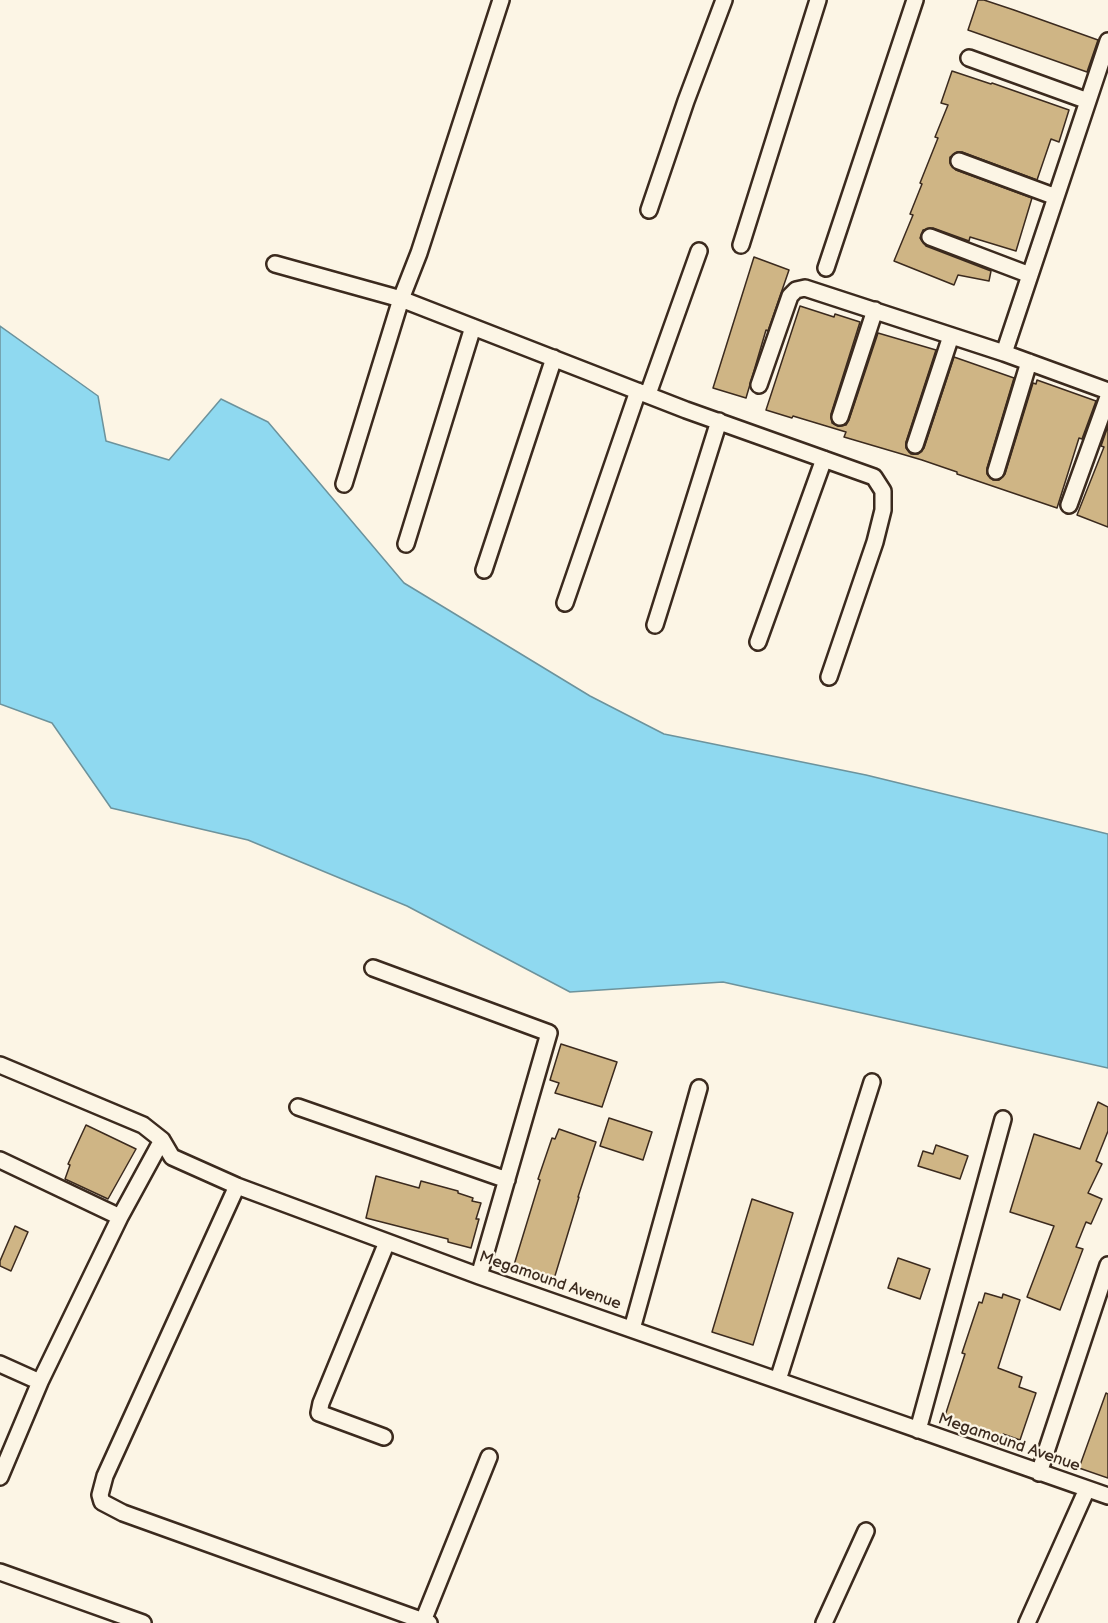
<!DOCTYPE html>
<style>
body{margin:0}
canvas{display:block;background:#fcf5e5}
</style>
<canvas width="1108" height="1623"></canvas>
<script>
const g = document.querySelector('canvas').getContext('2d');
g.lineJoin = 'round';
function fill(path, color) { g.fillStyle = color; g.fill(path, 'evenodd'); }
const toPath = rows => new Path2D(rows.map(r => 'M' + r).join(''));
function trace(path, color, width, dash) { g.strokeStyle = color; g.lineWidth = width; g.lineCap = dash ? 'butt' : 'round'; g.setLineDash(dash || []); g.stroke(path); }
function drawText(font, color, halo, rows, align = 'center') {
  g.font = font + ' "Balsamiq Sans",sans-serif'; g.lineWidth = 4.5; g.setLineDash([]); g.textBaseline = 'middle'; g.strokeStyle = halo; g.fillStyle = color; for (const [text, x, y, turn = 0] of rows) {
    g.save(); g.translate(x, y); g.rotate((+turn || 0) * Math.PI / 180); g.textAlign = isNaN(turn) ? turn : align; if (halo) g.strokeText(text, 0, 0); g.fillText(text, 0, 0); g.restore();
  }
}
const water = toPath([
 [0,326,98,396,106,441,169,460,221,399,268,422,404,583,590,696,664,734,866,775,1108,834,1108,1068,723,982,570,992,407,906,248,840,111,808,52,723,0,704,0,326]
]);
fill(water, '#8fd9f0');
trace(water, '#6d939c', 1.5);
const building = toPath([
 [978,0,984,0,1014,10,1098,40,1087,72,968,30,978,0],
 [952,71,991,84,992,83,1069,110,1059,142,1051,139,1037,180,962,152,957,152,950,157,950,163,956,170,1032,198,1016,251,970,237,969,241,933,228,923,230,920,238,926,246,991,271,989,281,958,275,954,285,894,261,913,215,910,214,922,184,920,183,938,138,935,137,948,105,941,103,952,71],
 [754,257,789,270,768,331,766,330,746,398,713,388,754,257],
 [800,306,834,317,835,314,860,322,831,414,832,423,838,426,846,425,849,420,878,333,936,350,906,442,906,448,911,454,918,454,924,448,954,357,1014,378,987,468,987,474,993,480,999,480,1005,474,1033,383,1036,384,1037,380,1096,401,1082,439,1079,438,1057,508,957,474,957,472,922,460,844,437,846,432,793,416,792,418,766,410,800,306],
 [1108,426,1108,527,1077,515,1104,447,1101,446,1108,426],
 [561,1044,617,1062,602,1107,555,1093,559,1083,550,1080,561,1044],
 [1098,1102,1108,1107,1108,1131,1096,1161,1102,1164,1088,1193,1102,1199,1091,1224,1086,1222,1076,1247,1083,1249,1060,1310,1027,1297,1054,1226,1010,1212,1034,1134,1080,1149,1098,1102],
 [609,1118,652,1132,643,1160,600,1146,609,1118],
 [86,1125,136,1149,108,1199,65,1179,70,1165,68,1164,86,1125],
 [559,1129,596,1142,578,1197,579,1197,554,1279,514,1265,540,1180,538,1179,552,1138,555,1139,559,1129],
 [936,1145,968,1156,960,1179,918,1166,923,1151,933,1154,936,1145],
 [376,1176,419,1188,421,1181,458,1191,458,1193,473,1198,472,1201,481,1203,476,1219,479,1219,471,1248,448,1242,448,1239,366,1218,376,1176],
 [752,1199,793,1213,753,1345,712,1332,752,1199],
 [15,1226,28,1232,11,1271,0,1266,0,1261,15,1226],
 [898,1258,930,1269,920,1299,888,1288,898,1258],
 [985,1293,1002,1298,1003,1294,1020,1300,998,1368,1022,1377,1019,1387,1036,1393,1020,1440,1003,1434,999,1444,981,1437,981,1435,957,1427,958,1423,944,1419,965,1354,962,1353,979,1302,982,1303,985,1293],
 [1106,1393,1108,1394,1108,1478,1079,1468,1106,1393]
]);
fill(building, '#cfb585');
trace(building, '#3b2a1e', 1.5);
const minor = toPath([
 [501,0,419,253,401,299,686,410,874,477,883,491,883,510,875,542,829,677],
 [1108,41,1004,353,1108,391],
 [969,58,1088,101],
 [959,161,1056,197],
 [649,210,686,101,724,0],
 [930,237,1030,275],
 [741,245,818,0],
 [275,264,401,299,344,484],
 [826,268,915,0],
 [759,385,790,296,796,290,805,288,1004,353],
 [648,394,699,251],
 [840,417,875,310],
 [915,445,951,336],
 [996,471,1029,362],
 [1069,505,1108,397],
 [406,544,473,327],
 [484,570,554,358],
 [565,603,638,391],
 [655,625,719,421],
 [758,642,824,459],
 [373,968,549,1033,479,1276],
 [0,1065,143,1125,162,1140,172,1157,237,1186,479,1276,1108,1496],
 [298,1107,507,1180],
 [0,1160,120,1217],
 [237,1186,105,1476,100,1495,102,1502,123,1513,429,1623],
 [632,1329,699,1088],
 [0,1364,40,1382],
 [778,1380,872,1082],
 [918,1430,1003,1119],
 [384,1437,319,1413,321,1403,387,1242],
 [1039,1473,1108,1265],
 [0,1477,40,1382,120,1217,162,1140],
 [0,1572,143,1623],
 [423,1621,489,1457],
 [824,1623,866,1531],
 [1027,1623,1087,1489]
]);
trace(minor, '#3b2a1e', 20);
trace(minor, '#fcf5e5', 15);
drawText('16px', '#3b2a1e', '#fcf5e5', [
 ["Megamound Avenue",550,1281,19],
 ["Megamound Avenue",1009,1443,19]
]);
</script>
